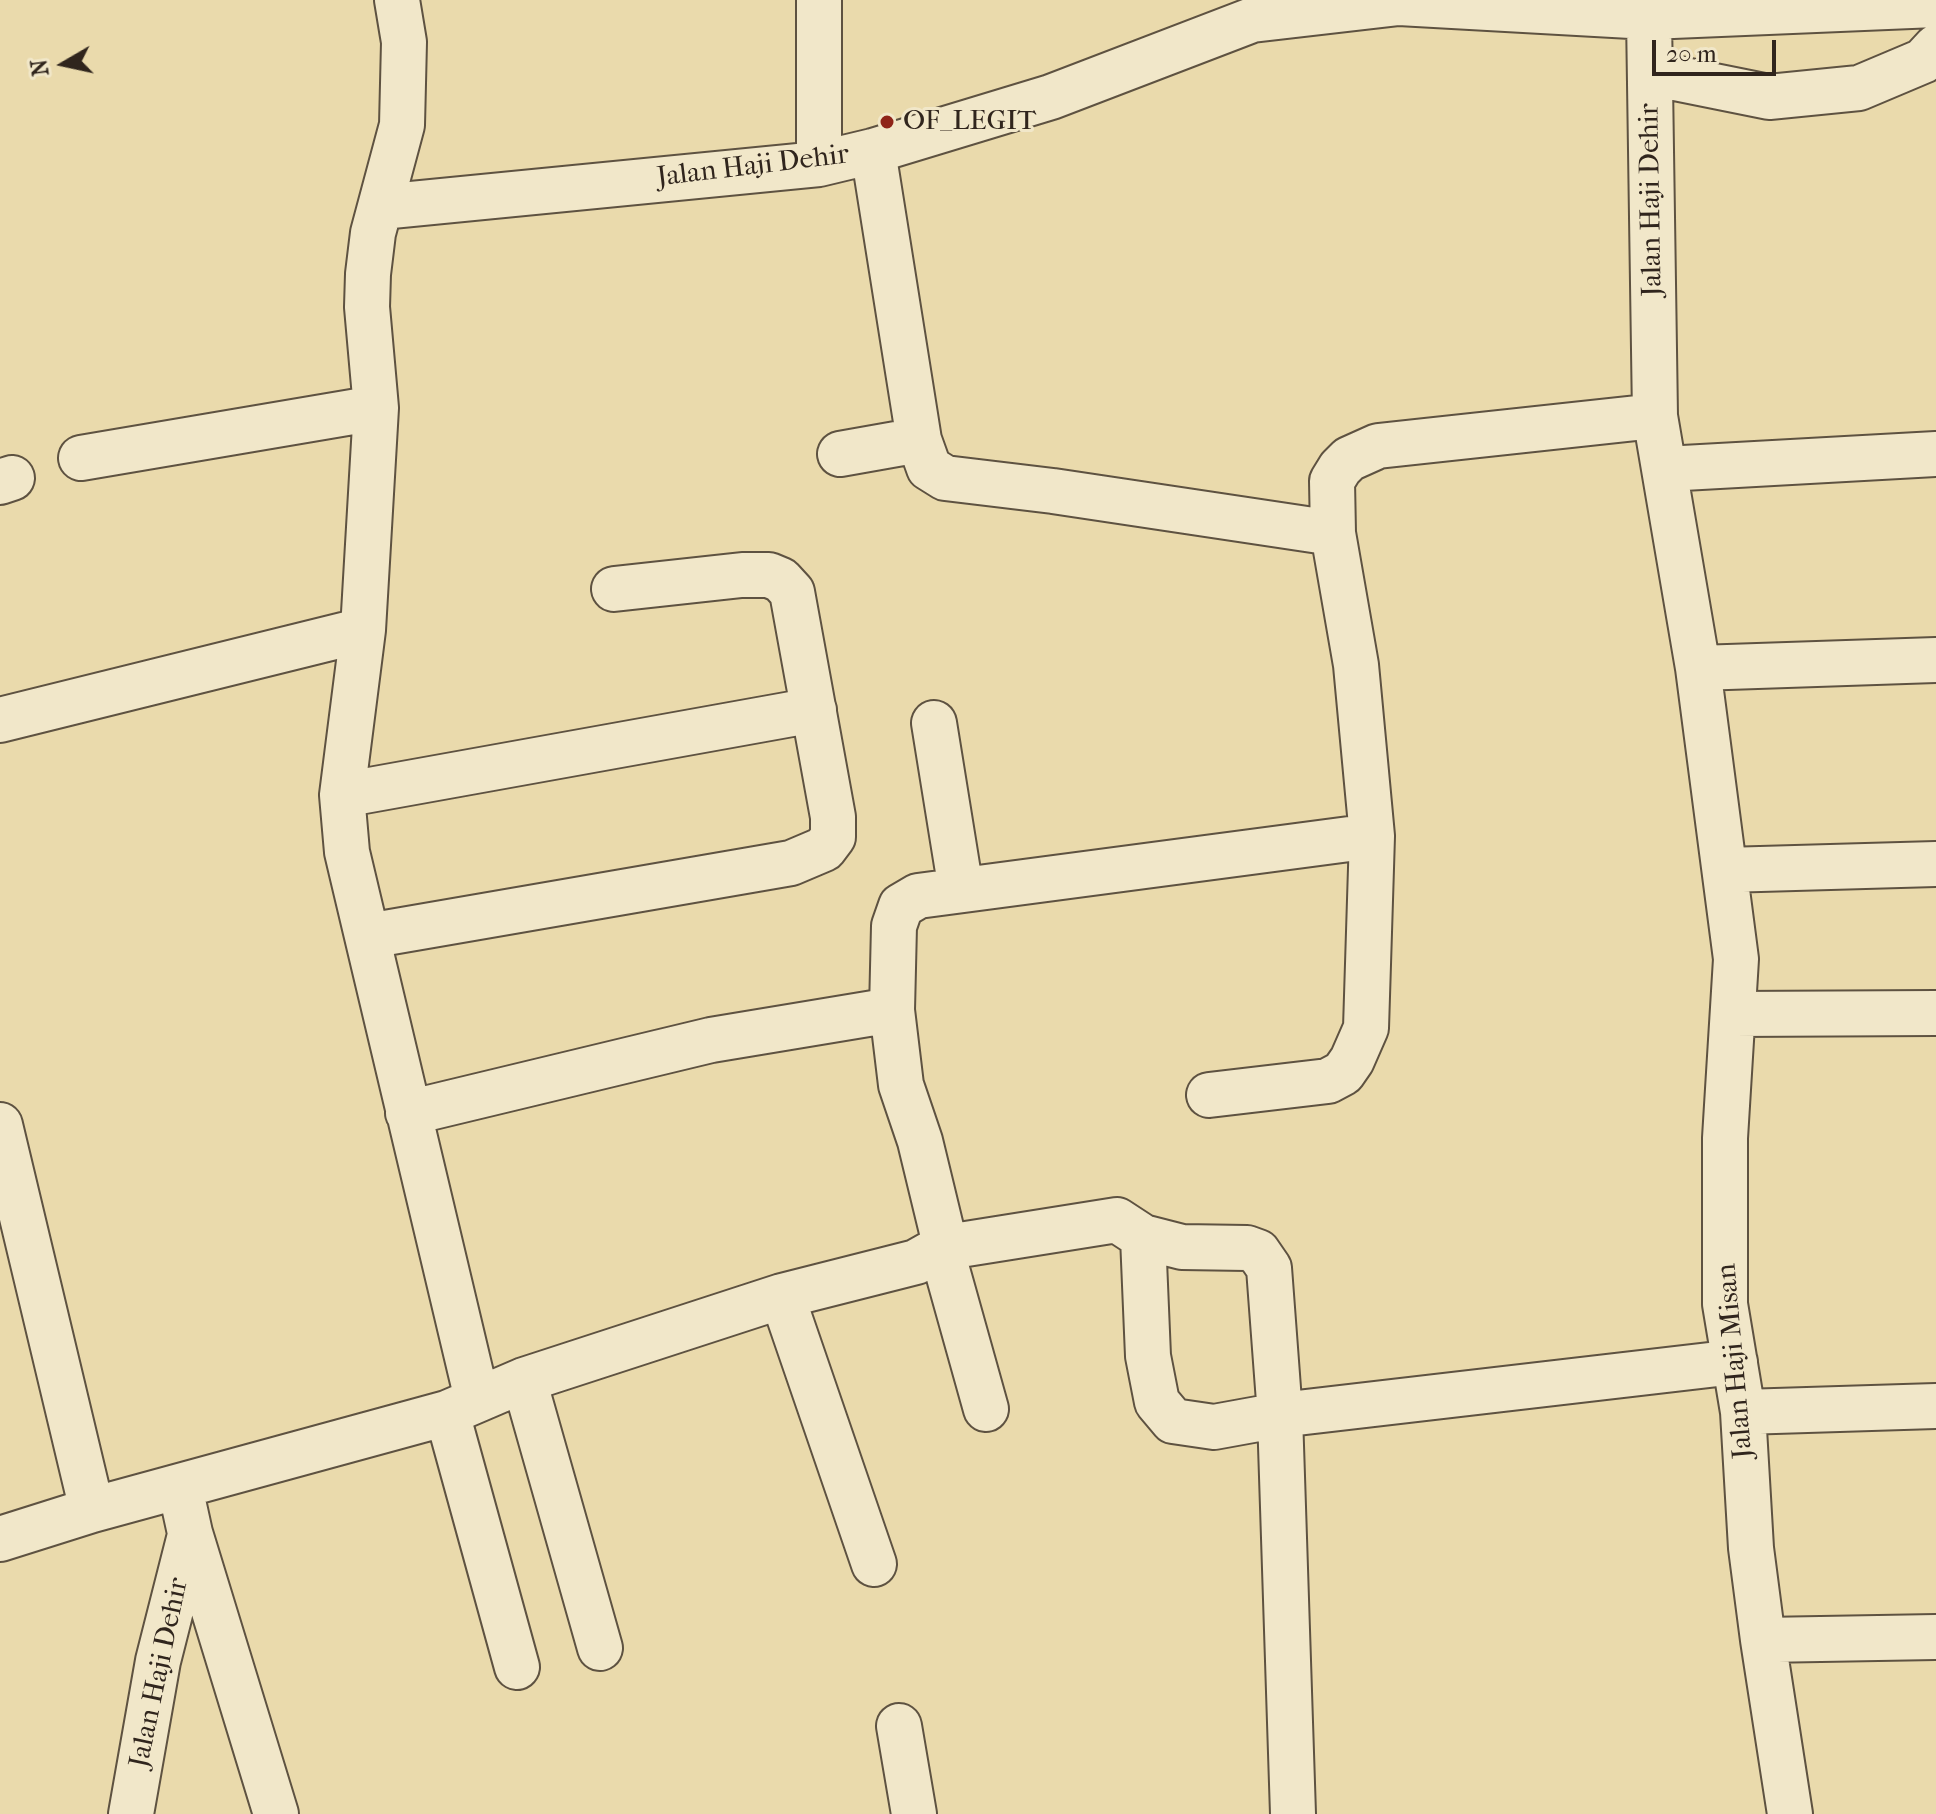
<!DOCTYPE html>
<style>
body{margin:0}
#map{position:relative;width:1936px;height:1814px;overflow:hidden;background:#eadaac;font-family:"IM FELL French Canon",serif}
canvas{display:block}
.north{position:absolute;left:24px;top:24px;width:80px;height:80px;-webkit-text-stroke:6px #f1e7c9;paint-order:stroke;rotate:261deg;font-size:22px;font-weight:700;line-height:32px;text-align:center;color:#30251d}
.north::after{content:'';display:block;margin:auto;width:28px;height:36px;background:#30251d;clip-path:polygon(50% 0,100% 100%,50% 72%,0 100%)}
.scale{position:absolute;left:1652px;top:40px;width:124px;height:36px;box-sizing:border-box;border:4px solid #30251d;border-top:0;padding-left:10px;font-size:24px;line-height:28px;white-space:nowrap;color:#30251d;-webkit-text-stroke:6px #f1e7c9;paint-order:stroke}
</style>
<div id="map">
<canvas width="1936" height="1814"></canvas>
<div class="north">N</div>
<div class="scale">20 m</div>
</div>
<script>
const g = document.querySelector('canvas').getContext('2d');
g.lineJoin = 'round';
const toPath = rows => new Path2D(rows.map(r => 'M' + r).join(''));
function trace(path, color, width, dash) { g.strokeStyle = color; g.lineWidth = width; g.lineCap = dash ? 'butt' : 'round'; g.setLineDash(dash || []); g.stroke(path); }
function drawText(font, color, halo, rows, align = 'center') {
  g.font = font + ' "IM FELL French Canon",serif'; g.lineWidth = 6; g.setLineDash([]); g.textBaseline = 'middle'; g.strokeStyle = halo; g.fillStyle = color; for (const [text, x, y, turn = 0] of rows) {
    g.save(); g.translate(x, y); g.rotate((+turn || 0) * Math.PI / 180); g.textAlign = isNaN(turn) ? turn : align; if (halo) g.strokeText(text, 0, 0); g.fillText(text, 0, 0); g.restore();
  }
}
const minor = toPath([
 [397,0,404,42,402,125,373,233,368,274,367,307,376,408,363,630,342,795,347,852,477,1399],
 [1652,0,1649,17,1655,416,1698,668,1736,959,1725,1138,1725,1304,1743,1412,1751,1548,1763,1640,1790,1814],
 [1650,73,1769,97,1859,88,1923,61,1936,47],
 [873,151,919,440,929,468,945,478,1053,491,1333,533],
 [819,164,819,0],
 [381,207,819,164,873,151,1051,97,1252,20,1399,3,1649,17,1936,5],
 [840,454,919,440],
 [81,458,376,408],
 [1665,469,1936,454],
 [0,482,12,478],
 [1698,668,1936,660],
 [0,720,363,630],
 [934,723,961,890],
 [342,795,814,710],
 [1725,870,1936,864],
 [368,936,791,863,824,849,833,837,833,817,792,592,781,580,769,575,742,575,614,589],
 [1733,1014,1936,1013],
 [1209,1095,1328,1081,1343,1073,1352,1060,1366,1028,1372,836,1356,665,1333,533,1332,481,1340,468,1349,459,1378,446,1655,416],
 [408,1113,711,1040,892,1010],
 [0,1125,92,1510],
 [1143,1237,1148,1356,1157,1402,1173,1421,1214,1427,1280,1415,1735,1362],
 [782,1296,874,1564],
 [524,1380,600,1648],
 [986,1409,941,1248,943,1236,920,1141,901,1085,892,1010,894,926,901,906,918,896,1372,836],
 [1743,1412,1936,1406],
 [447,1413,517,1667],
 [180,1487,190,1533,276,1814],
 [0,1539,92,1510,447,1413,524,1380,782,1296,916,1262,941,1248,1117,1220,1143,1237,1182,1247,1247,1248,1258,1252,1269,1268,1280,1415,1293,1814],
 [1763,1640,1936,1637],
 [899,1726,914,1814],
 [131,1814,158,1661,190,1535]
]);
trace(minor, '#5e5241', 48);
trace(minor, '#f1e7c9', 44);
for (const [x, y, r, color] of [
 [887,122,8,"#8f2418"]
]) { const dot = new Path2D(); dot.arc(x, y, r, 0, 2 * Math.PI); g.fillStyle = color; g.fill(dot); trace(dot, '#f1e7c9', 3); }
drawText('28px', '#30251d', '#f1e7c9', [
 ["OF_LEGIT",903,122]
], 'left');
drawText('28px', '#30251d', '#f1e7c9', [
 ["Jalan Haji Dehir",753,167,-7],
 ["Jalan Haji Dehir",1652,200,-91],
 ["Jalan Haji Misan",1736,1361,-95],
 ["Jalan Haji Dehir",160,1673,-78]
]);
</script>
